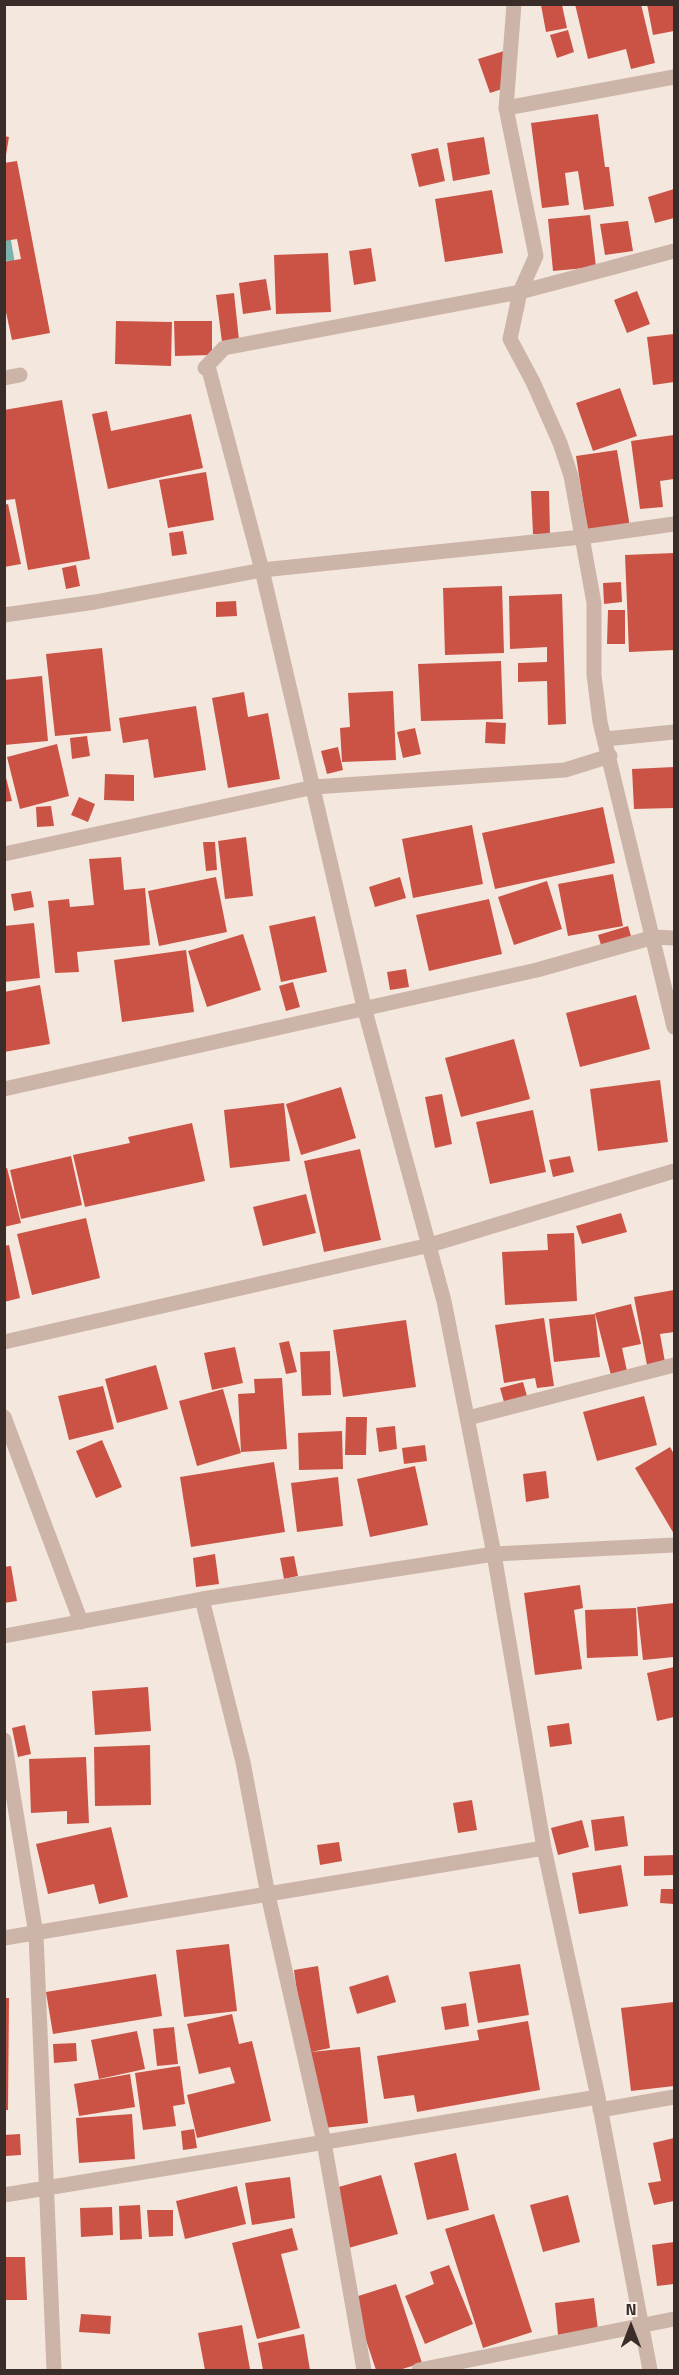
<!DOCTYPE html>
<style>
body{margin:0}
#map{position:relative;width:679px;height:2375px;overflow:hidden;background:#f4e7de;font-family:"Titillium Web",sans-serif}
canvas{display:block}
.frame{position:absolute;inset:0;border:6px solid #3a2c29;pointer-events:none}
.north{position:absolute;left:601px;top:2297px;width:60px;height:60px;-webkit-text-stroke:4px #fbf1eb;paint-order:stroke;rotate:0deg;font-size:16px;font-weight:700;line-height:24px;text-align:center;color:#3a2c29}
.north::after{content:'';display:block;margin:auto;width:21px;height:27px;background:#3a2c29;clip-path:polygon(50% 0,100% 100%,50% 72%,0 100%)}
</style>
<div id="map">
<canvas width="679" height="2375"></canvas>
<div class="frame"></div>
<div class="north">N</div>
</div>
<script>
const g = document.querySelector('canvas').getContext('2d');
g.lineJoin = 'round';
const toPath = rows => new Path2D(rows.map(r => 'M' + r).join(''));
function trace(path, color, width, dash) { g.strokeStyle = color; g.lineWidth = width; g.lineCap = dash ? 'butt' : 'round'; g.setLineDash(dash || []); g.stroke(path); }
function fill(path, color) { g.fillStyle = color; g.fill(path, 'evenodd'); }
trace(toPath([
 [5,229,12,270]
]), '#7bb2ad', 8);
fill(toPath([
 [575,4,641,4,655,63,631,69,626,49,588,59],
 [647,4,674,4,674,31,653,35],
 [541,5,562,5,567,28,546,32],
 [568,30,574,52,557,58,550,35],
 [504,51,514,85,490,93,478,59],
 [598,114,605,167,609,167,614,206,584,210,578,171,565,173,569,205,542,208,531,123],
 [4,136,9,137,6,155,4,155],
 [484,137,490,174,453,181,447,143],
 [438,148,445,181,419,187,411,154],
 [17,161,50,333,12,340,4,303,4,262,21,259,17,239,4,241,4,163],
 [674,189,674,218,655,223,648,197],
 [492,190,503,253,445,262,435,199],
 [590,215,596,267,553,271,548,219],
 [628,221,633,251,605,255,600,224],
 [371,248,376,281,354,285,349,251],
 [328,253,331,312,276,314,274,255],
 [266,279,271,310,243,314,239,283],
 [637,291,650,324,627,333,614,300],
 [234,293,239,340,222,342,216,295],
 [116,321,172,322,171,366,115,364],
 [174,321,212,321,212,355,175,356],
 [674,334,674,382,653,385,647,337],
 [620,388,637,436,593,451,576,403],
 [62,400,90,559,28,570,15,499,6,500,4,491,4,410],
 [107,411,111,431,191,414,203,468,108,489,92,414],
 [674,435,674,479,660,481,663,507,640,509,631,441],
 [617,450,630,527,588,534,576,456],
 [206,472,214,520,168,528,159,480],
 [531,491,549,491,550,534,533,534],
 [8,504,21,564,4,567,4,505],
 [183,531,187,554,172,556,169,533],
 [674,553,674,650,629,652,625,555],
 [76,565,80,586,66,589,62,568],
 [621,582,622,602,604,604,603,583],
 [502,586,504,653,445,655,443,588],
 [562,594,566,724,548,725,547,681,518,682,518,663,547,662,547,647,510,649,509,596],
 [236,601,237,616,216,617,216,602],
 [608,610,625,610,625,644,607,644],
 [102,648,111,731,55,736,46,654],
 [501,661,503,719,421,721,418,664],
 [42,676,48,741,4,745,4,680],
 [393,691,396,760,342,762,340,728,350,727,348,693],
 [244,692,248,717,268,713,280,779,228,788,212,698],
 [196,706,206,770,154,778,148,739,123,743,119,718],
 [486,722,506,723,505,744,485,743],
 [415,728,421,754,403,758,397,732],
 [87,736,90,756,72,759,70,738],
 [57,744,69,796,20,809,7,757],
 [338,747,343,770,327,774,321,751],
 [674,767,674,808,634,809,632,769],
 [4,770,12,801,4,802],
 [105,774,134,775,134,801,104,800],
 [79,797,95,804,88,822,71,815],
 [51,806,54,826,37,827,36,807],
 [603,807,615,863,495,889,482,833],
 [472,825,483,884,413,898,402,839],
 [246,837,253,896,225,899,218,841],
 [203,842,215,842,217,870,206,871],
 [121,857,124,890,145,888,150,945,77,952,79,972,55,973,48,901,69,899,70,907,94,905,89,859],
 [613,874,623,926,568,936,558,884],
 [216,877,227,932,159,946,148,891],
 [400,877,406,898,375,907,369,887],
 [547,881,562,929,514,945,498,897],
 [31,891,34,907,14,911,11,894],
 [489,899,502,954,429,971,416,915],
 [315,916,327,972,281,982,269,926],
 [34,923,40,978,4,982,4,926],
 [628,926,634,946,604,955,598,935],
 [243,934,261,990,207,1007,188,951],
 [186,950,194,1012,122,1022,114,960],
 [406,969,409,987,390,990,387,972],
 [293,982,300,1007,286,1011,279,986],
 [40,985,50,1044,4,1052,4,992],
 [636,995,650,1049,580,1067,566,1013],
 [514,1039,530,1099,461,1117,445,1058],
 [660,1080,668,1142,598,1151,590,1089],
 [341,1087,356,1138,301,1155,286,1104],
 [442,1094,452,1144,435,1148,425,1097],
 [284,1103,290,1161,230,1168,224,1110],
 [533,1110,546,1172,490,1184,476,1122],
 [192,1123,205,1181,85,1207,73,1155,130,1143,128,1137],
 [360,1149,381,1240,324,1252,304,1161],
 [71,1156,82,1205,21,1219,10,1170],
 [570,1156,574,1172,553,1177,549,1160],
 [7,1168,21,1223,4,1227,4,1169],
 [306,1194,316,1233,263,1246,253,1207],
 [621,1213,627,1232,582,1244,576,1226],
 [86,1218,100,1278,32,1295,17,1234],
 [574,1233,577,1301,505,1305,502,1252,548,1250,547,1234],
 [9,1245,20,1298,4,1302,4,1246],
 [674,1290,674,1332,660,1334,665,1362,647,1365,634,1297],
 [631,1304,641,1344,622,1348,627,1371,611,1375,595,1313],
 [595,1314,600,1357,554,1362,549,1319],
 [544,1318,554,1386,537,1388,535,1378,504,1383,495,1325],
 [406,1320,416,1387,343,1397,333,1330],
 [289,1341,297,1372,286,1374,279,1343],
 [235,1347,243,1383,212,1390,204,1353],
 [330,1351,331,1395,302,1396,300,1352],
 [156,1365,168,1409,117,1423,105,1379],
 [282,1378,287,1449,241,1452,238,1394,255,1393,254,1379],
 [523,1382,527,1396,504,1402,500,1388],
 [103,1386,114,1429,69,1440,58,1396],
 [223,1389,241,1453,197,1466,179,1401],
 [644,1396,657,1445,597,1461,583,1412],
 [346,1417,367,1417,366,1455,345,1455],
 [395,1426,397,1449,379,1452,376,1428],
 [342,1431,343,1469,299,1470,298,1433],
 [102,1440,122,1487,96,1498,76,1451],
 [425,1445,427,1461,404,1464,402,1448],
 [670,1447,674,1454,674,1534,635,1468],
 [274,1462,285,1532,191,1547,180,1477],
 [415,1466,428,1525,370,1537,357,1479],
 [546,1471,549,1498,526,1502,523,1474],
 [338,1477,343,1526,297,1532,291,1483],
 [215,1554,219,1584,196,1587,193,1558],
 [294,1556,298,1576,284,1579,280,1558],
 [11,1566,17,1601,4,1603,4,1567],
 [580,1585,583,1608,574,1610,582,1669,535,1675,524,1593],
 [674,1603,674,1657,643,1660,637,1607],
 [636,1608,638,1656,587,1658,585,1610],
 [674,1667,674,1717,657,1721,647,1673],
 [148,1687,151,1731,95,1735,92,1691],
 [569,1723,572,1744,550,1747,547,1726],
 [25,1725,31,1754,18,1757,12,1728],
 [150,1745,151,1805,95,1806,94,1747],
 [86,1757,89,1823,67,1824,67,1811,31,1813,29,1759],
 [472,1800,477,1830,458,1833,453,1803],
 [624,1816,628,1846,595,1851,591,1820],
 [582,1820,589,1847,558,1855,551,1828],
 [111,1827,128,1897,99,1904,94,1884,48,1894,36,1844],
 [339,1842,342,1861,320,1865,317,1845],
 [674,1855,674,1875,644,1876,644,1856],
 [621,1865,628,1906,579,1914,572,1873],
 [661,1889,674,1889,674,1904,660,1903],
 [229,1944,237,2011,184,2017,176,1950],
 [520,1964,529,2015,478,2023,469,1972],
 [318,1966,330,2048,311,2052,360,2047,368,2123,315,2129,294,1970],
 [156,1974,162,2016,53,2034,46,1992],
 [388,1975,396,2002,357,2014,349,1987],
 [4,1998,9,1998,8,2110,4,2110],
 [674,2002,674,2086,631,2091,621,2008],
 [466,2003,469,2026,445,2030,441,2007],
 [232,2014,239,2044,252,2041,271,2121,197,2138,187,2095,235,2083,230,2067,199,2074,187,2024],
 [528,2021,540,2090,417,2112,414,2095,384,2099,377,2056,479,2040,477,2030],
 [174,2027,178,2064,157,2066,153,2029],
 [137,2031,145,2069,99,2079,91,2040],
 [76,2043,77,2061,54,2063,53,2044],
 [180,2066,185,2104,173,2106,176,2126,143,2130,135,2073],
 [130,2074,135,2107,79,2116,74,2084],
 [132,2114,135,2159,79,2163,76,2118],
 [194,2129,197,2148,183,2150,181,2131],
 [20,2134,21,2155,6,2156,4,2135],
 [674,2138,674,2201,654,2205,648,2183,661,2181,653,2143],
 [456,2153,469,2210,427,2220,414,2163],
 [381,2175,398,2234,345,2249,328,2190],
 [290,2177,295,2218,252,2225,245,2183],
 [237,2186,246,2224,185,2239,176,2201],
 [568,2195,580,2242,543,2252,530,2205],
 [140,2205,142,2239,120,2240,119,2206],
 [112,2207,113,2235,81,2237,80,2208],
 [147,2210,173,2210,173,2236,149,2237],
 [494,2214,532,2332,483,2348,445,2229],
 [292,2228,298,2250,281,2254,300,2328,257,2339,232,2243],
 [674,2242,674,2284,657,2286,652,2245],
 [4,2257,25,2257,27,2300,4,2300],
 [449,2265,473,2324,425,2344,405,2296,434,2284,430,2272],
 [396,2284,422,2363,399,2370,376,2370,352,2298],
 [594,2298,598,2330,558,2335,555,2303],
 [81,2314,111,2316,110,2334,79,2332],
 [242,2325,250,2369,205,2370,198,2333],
 [304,2334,310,2370,263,2370,258,2343]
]), '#cb5345');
trace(toPath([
 [514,4,506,108,674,77],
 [506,108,536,256,520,292,510,339,533,382,560,443,571,476,594,603,594,675,600,722,674,1027],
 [4,378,20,375],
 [4,615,95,602,262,570,582,537,674,524],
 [605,739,674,732],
 [4,854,314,787,565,770,610,756],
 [4,1089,537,970,654,937,674,938],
 [4,1342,430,1245,674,1171],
 [4,1417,81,1622],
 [468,1418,674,1365],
 [202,1599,243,1762,268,1895,324,2142,364,2370],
 [4,1636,202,1599,494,1554,674,1545],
 [4,1740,36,1934,54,2370],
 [4,1938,544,1848],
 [600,2110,674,2097],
 [4,2195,598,2097],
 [419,2370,674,2319],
 [650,2370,598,2097,544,1848,494,1554,444,1301,364,1007,262,570,209,370,205,368,224,348,520,292,674,251]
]), '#cdb4a9', 15);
</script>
